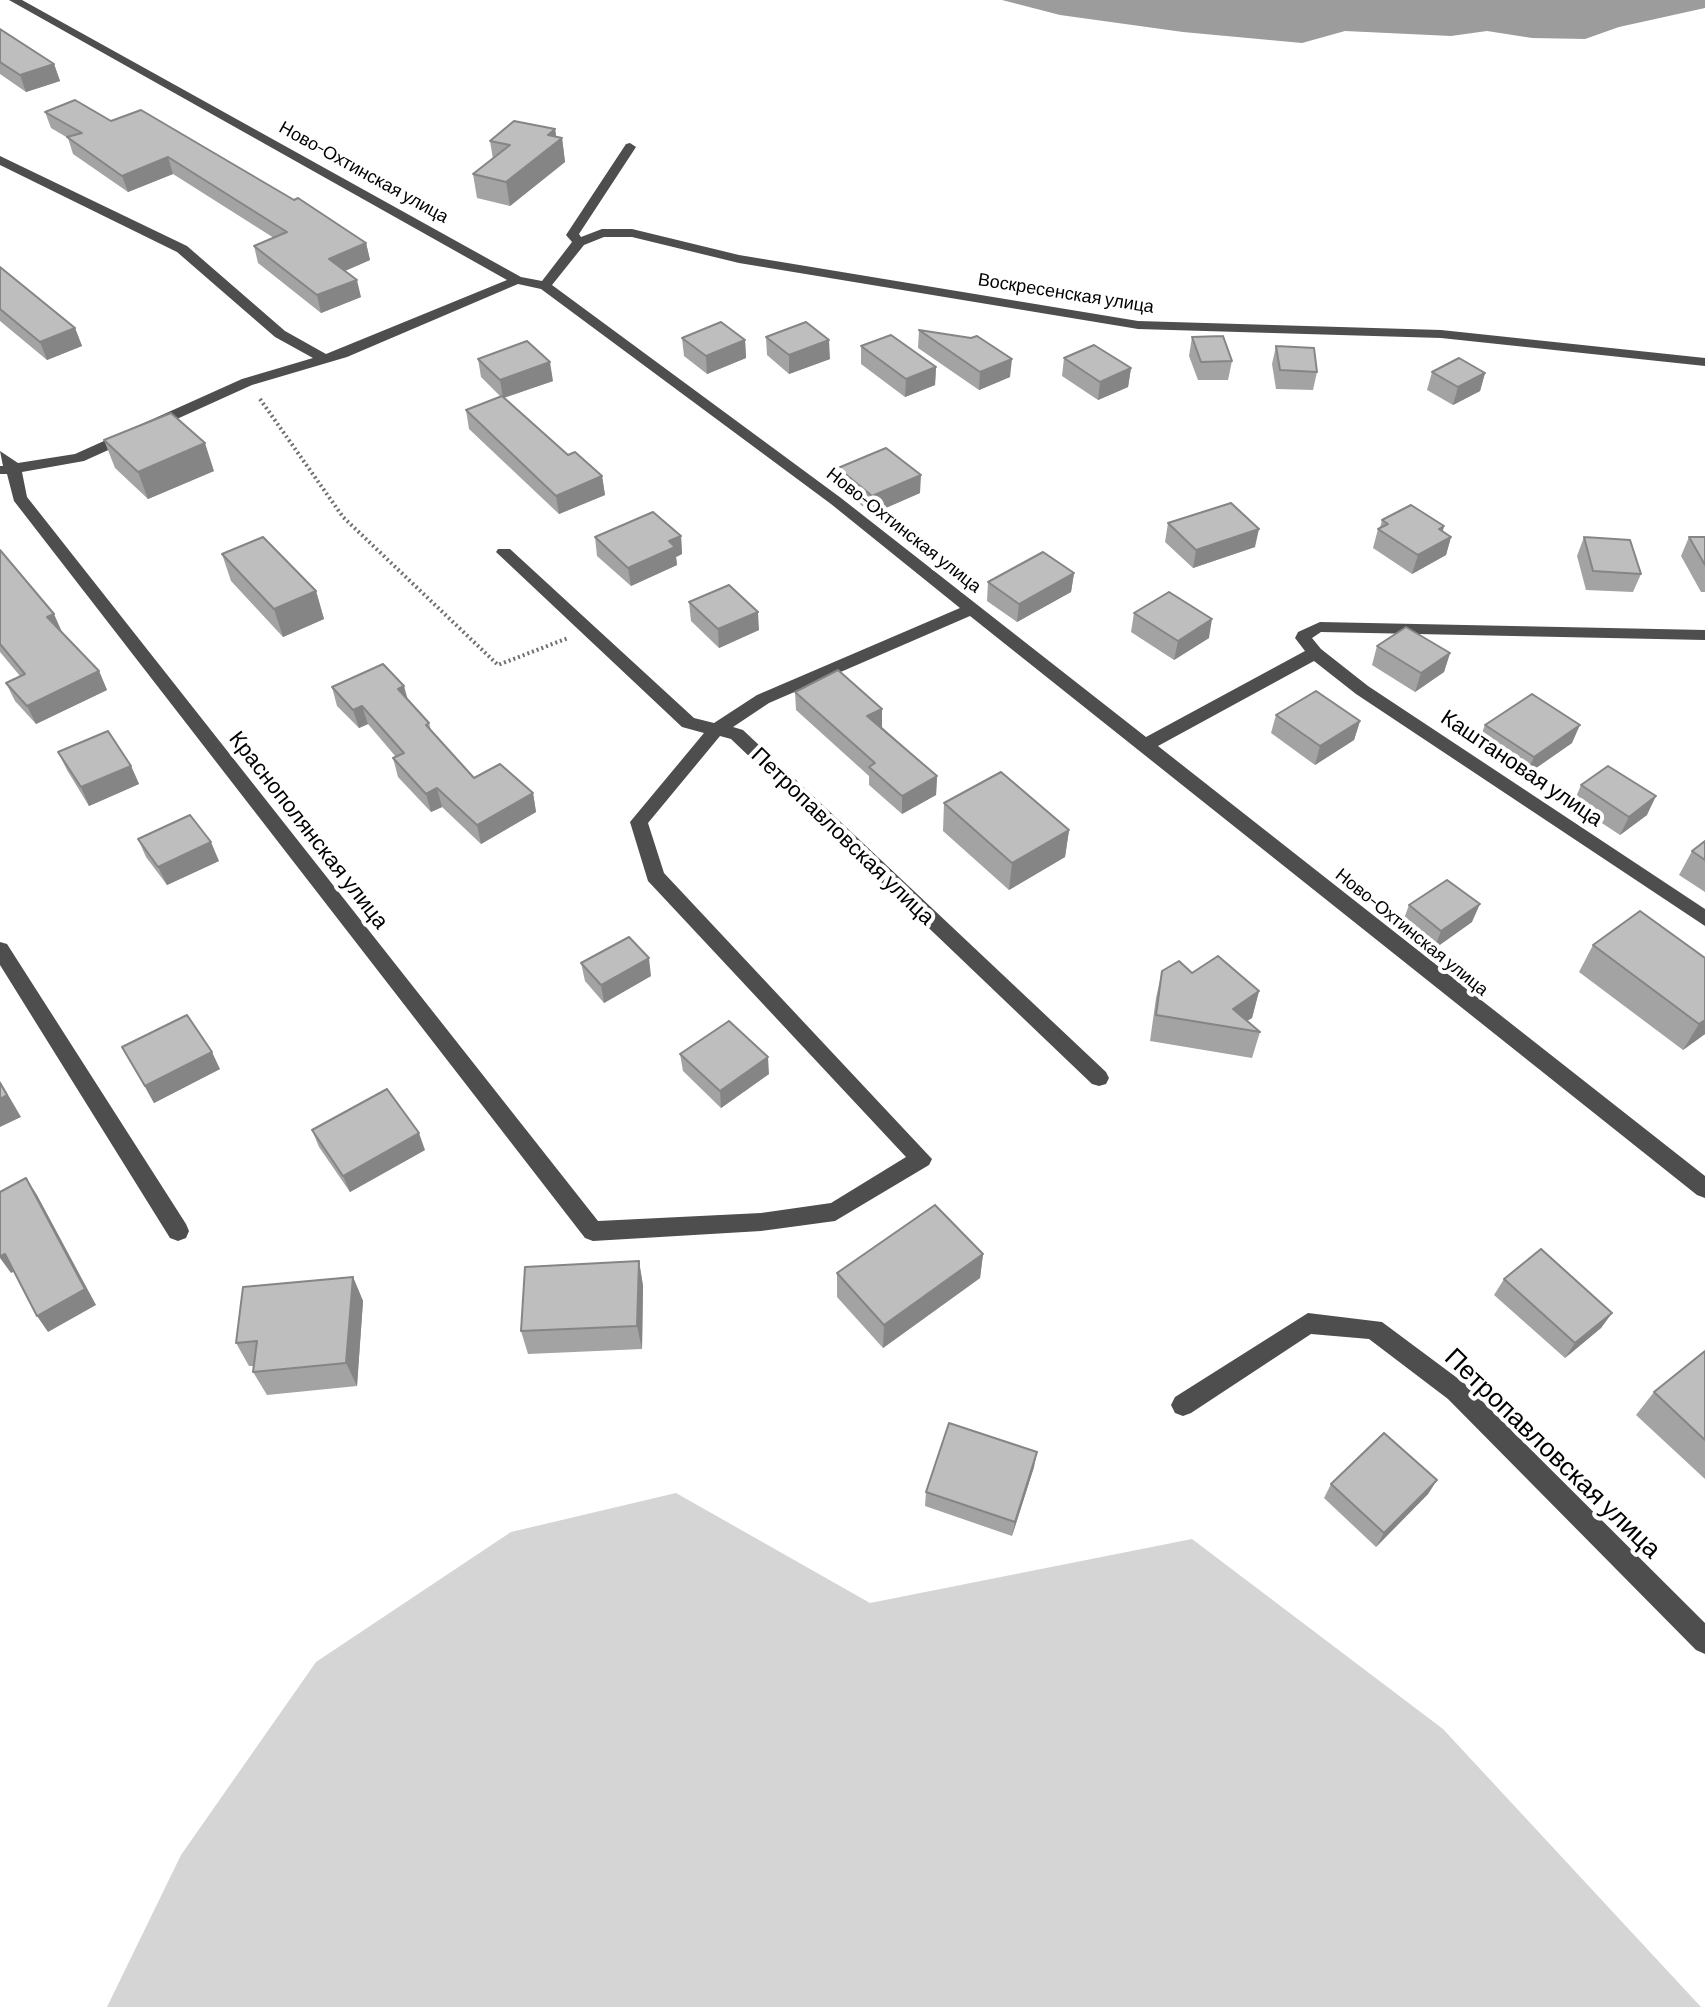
<!DOCTYPE html>
<meta charset="utf-8">
<style>
body{margin:0}
canvas{display:block;background:#fff}
</style>
<canvas width="1705" height="2007"></canvas>
<script>
const g = document.querySelector('canvas').getContext('2d');
g.lineJoin = 'round';
function fill(path, color) { g.fillStyle = color; g.fill(path, 'evenodd'); }
const toPath = rows => new Path2D(rows.map(r => 'M' + r).join(''));
function trace(path, color, width, dash) { g.strokeStyle = color; g.lineWidth = width; g.lineCap = dash ? 'butt' : 'round'; g.setLineDash(dash || []); g.stroke(path); }
function drawText(font, color, halo, rows, align = 'center') {
  g.font = font + ' Barlow,sans-serif'; g.lineWidth = 8; g.setLineDash([]); g.textBaseline = 'middle'; g.strokeStyle = halo; g.fillStyle = color; for (const [text, x, y, turn = 0] of rows) {
    g.save(); g.translate(x, y); g.rotate((+turn || 0) * Math.PI / 180); g.textAlign = isNaN(turn) ? turn : align; if (halo) g.strokeText(text, 0, 0); g.fillText(text, 0, 0); g.restore();
  }
}
fill(toPath([
 [676,1493,870,1603,1192,1539,1443,1729,1701,2007,107,2007,181,1855,316,1662,511,1532]
]), '#d5d5d5');
fill(toPath([
 [1002,0,1705,0,1705,8,1619,27,1585,39,1532,38,1487,31,1451,36,1345,31,1302,43,1183,32,1060,15]
]), '#9c9c9c');
trace(toPath([
 [260,399,343,517,498,665,568,638]
]), '#707070', 4, [2, 3]);
fill(toPath([
 [9,0,22,0,521,277,542,281,572,242,566,235,626,144,630,143,636,147,579,234,581,237,602,229,632,229,739,255,1138,321,1441,330,1705,358,1705,366,1441,338,1138,329,739,263,632,237,604,237,584,245,552,285,841,498,1146,737,1305,651,1295,638,1298,632,1320,622,1705,630,1705,640,1321,632,1312,638,1321,649,1368,686,1705,909,1705,926,1356,694,1314,661,1158,746,1705,1176,1705,1198,1697,1195,970,616,769,703,733,727,743,730,1106,1072,1109,1078,1106,1084,1099,1086,1092,1084,731,739,720,736,648,823,664,873,932,1159,929,1165,835,1221,761,1231,593,1241,585,1238,14,501,7,474,0,474,0,466,3,466,0,451,18,463,75,454,242,379,313,358,275,337,177,252,0,165,0,156,187,246,285,331,326,354,507,280,9,0],
 [518,284,541,289,831,504,960,608,757,695,714,723,694,718,510,549,498,549,496,552,682,727,704,733,630,822,648,881,906,1157,831,1203,761,1213,598,1221,27,497,22,472,84,461,252,385,347,357,518,284],
 [0,942,7,944,186,1224,189,1231,186,1238,178,1241,170,1238,0,965,0,942],
 [1308,1313,1382,1322,1464,1383,1705,1623,1705,1654,1696,1650,1448,1399,1369,1339,1311,1334,1191,1413,1183,1416,1175,1413,1171,1405,1175,1397,1308,1313]
]), '#4e4e4e');
fill(toPath([
 [0,29,54,64,60,81,26,92,0,74],
 [45,112,111,121,366,243,370,260,345,271,361,297,321,313,258,263,254,246,274,238,173,174,128,192,73,154,68,138,51,128],
 [555,129,556,136,562,138,565,162,510,206,477,198,473,174,493,159,490,141],
 [0,267,75,328,82,346,47,360,0,321],
 [919,330,1010,377,979,390,918,348],
 [766,337,830,359,789,374,767,355],
 [1192,337,1232,361,1228,380,1198,380,1189,356],
 [682,338,745,340,746,358,707,374,684,356],
 [861,346,936,367,935,385,905,397,861,364],
 [1276,346,1317,372,1313,390,1276,389,1272,364],
 [1064,358,1131,368,1128,387,1098,400,1062,376],
 [478,359,553,381,504,398,568,455,602,476,605,495,559,514,469,429,466,410,501,397,481,377],
 [1432,372,1485,373,1480,391,1453,405,1427,390],
 [104,440,214,471,148,499,115,468],
 [838,468,920,493,872,514,838,486],
 [1382,520,1444,526,1443,531,1451,537,1446,555,1412,574,1373,548,1378,529,1380,528],
 [1168,523,1255,547,1193,568,1165,542],
 [681,536,682,554,676,557,677,565,631,586,597,556,595,537],
 [1584,537,1641,574,1633,592,1586,590,1577,556],
 [1689,537,1705,537,1705,592,1701,592,1681,556],
 [0,550,62,632,99,671,107,690,36,724,15,701,6,683,20,676,0,652],
 [222,554,316,591,324,619,283,637,231,581],
 [1074,573,1071,592,1017,622,987,601,988,582],
 [689,602,759,630,719,648,691,621],
 [1134,613,1209,638,1174,660,1131,632],
 [1377,646,1450,653,1444,672,1415,692,1372,665],
 [332,687,408,699,429,723,431,730,474,778,533,793,536,812,481,844,442,807,431,812,398,777,393,758,396,757,368,724,359,728,337,706],
 [795,692,882,727,937,776,936,795,902,814,869,785,869,776,796,710],
 [1276,715,1360,721,1354,740,1315,765,1271,733],
 [1485,725,1572,743,1526,775,1478,743],
 [58,752,131,766,139,784,89,806,67,770],
 [1581,785,1647,815,1620,835,1573,804],
 [944,803,1069,830,1065,857,1009,890,943,831],
 [138,839,219,861,167,885,146,857],
 [1705,841,1705,892,1679,875,1692,851],
 [1409,905,1472,922,1434,949,1402,924],
 [1593,945,1705,958,1705,1034,1683,1050,1579,972],
 [581,963,651,976,604,1003,585,981],
 [1162,971,1192,973,1259,991,1252,1018,1247,1021,1260,1032,1252,1058,1150,1041,1156,998],
 [122,1047,220,1069,154,1103],
 [680,1054,769,1074,721,1108,683,1071],
 [312,1130,425,1150,350,1192,319,1147],
 [983,1254,980,1278,883,1348,837,1297,837,1273],
 [639,1261,643,1286,642,1349,528,1354,521,1331],
 [353,1277,363,1301,357,1386,267,1395,253,1372,254,1366,249,1366,236,1343],
 [1504,1279,1612,1313,1601,1328,1565,1358,1494,1295],
 [1705,1351,1705,1479,1636,1415,1654,1392],
 [1034,1467,1012,1536,925,1506,926,1492],
 [1437,1480,1428,1494,1376,1547,1324,1498,1331,1484]
]), '#a3a3a3');
fill(toPath([
 [54,64,60,81,26,92,20,75],
 [555,129,557,142,562,138,565,162,510,206,506,182,548,135],
 [168,157,173,174,128,192,122,176],
 [366,243,370,260,333,276,329,259],
 [357,280,361,297,321,313,317,295],
 [75,328,82,346,47,360,40,342],
 [745,340,746,358,707,374,706,356],
 [829,340,830,359,789,374,789,355],
 [1012,359,1010,377,979,390,980,372],
 [550,362,553,381,503,398,500,380],
 [936,367,935,385,905,397,906,379],
 [1131,368,1128,387,1098,400,1100,382],
 [1485,373,1480,391,1453,405,1458,387],
 [205,443,214,471,148,499,138,472],
 [921,475,920,493,872,514,872,496],
 [602,476,605,495,559,514,556,496],
 [1444,526,1439,543,1451,537,1446,555,1412,574,1418,555,1439,529],
 [1259,529,1255,547,1193,568,1196,550],
 [681,536,682,554,676,557,677,565,631,586,628,568,669,541],
 [1074,573,1071,592,1017,622,1019,604],
 [316,591,324,619,283,637,274,609],
 [758,612,759,630,719,648,718,629],
 [54,614,62,632,47,617],
 [1212,619,1209,638,1174,660,1178,641],
 [1450,653,1444,672,1415,692,1421,673],
 [99,671,107,690,36,724,27,706],
 [404,686,409,704,398,689],
 [362,706,368,724,359,728,353,710],
 [882,709,882,727,867,735,867,716],
 [1360,721,1354,740,1315,765,1320,746],
 [1580,725,1572,743,1526,775,1534,757],
 [131,766,139,784,89,806,81,787],
 [937,776,936,795,902,814,902,796],
 [437,788,442,807,431,812,426,794],
 [533,793,536,812,481,844,477,825],
 [1656,796,1647,815,1620,835,1629,817],
 [1069,830,1065,857,1009,890,1012,863],
 [211,842,219,861,167,885,158,867],
 [1480,904,1472,922,1434,949,1441,931],
 [649,958,651,976,604,1003,601,985],
 [1259,991,1252,1018,1236,1028,1233,1009],
 [1705,1020,1705,1034,1683,1050,1699,1024],
 [212,1052,220,1069,154,1103,145,1086],
 [768,1057,769,1074,721,1108,720,1091],
 [0,1081,21,1117,0,1127],
 [419,1133,425,1150,350,1192,343,1176],
 [26,1178,37,1195,96,1305,48,1332,37,1316],
 [5,1254,17,1270,11,1273,0,1258,0,1256],
 [983,1254,980,1278,883,1348,884,1325],
 [639,1261,643,1286,642,1349,637,1326],
 [353,1277,363,1301,357,1386,346,1363],
 [1612,1313,1601,1328,1565,1358,1575,1343],
 [1037,1452,1034,1467,1012,1536,1015,1522],
 [1437,1480,1428,1494,1376,1547,1384,1533]
]), '#858585');
const building = toPath([
 [0,29,54,64,20,75,0,62,0,29],
 [75,100,111,121,141,110,294,200,298,198,366,243,329,259,357,280,317,295,254,246,287,232,168,157,122,176,67,137,82,133,45,112,75,100],
 [514,121,555,129,548,135,562,138,506,182,473,174,510,145,490,141,514,121],
 [0,267,75,328,40,342,0,309,0,267],
 [721,322,745,340,706,356,682,338,721,322],
 [806,322,829,340,789,355,766,337,806,322],
 [919,330,971,338,977,336,1012,359,980,372,919,330],
 [891,335,936,367,906,379,861,346,891,335],
 [1223,336,1232,361,1201,362,1192,337,1223,336],
 [527,341,550,362,500,380,478,359,527,341],
 [1094,345,1131,368,1100,382,1064,358,1094,345],
 [1276,346,1314,348,1317,372,1280,370,1276,346],
 [1459,358,1485,373,1458,387,1432,372,1459,358],
 [502,396,568,455,575,452,602,476,556,496,466,410,502,396],
 [171,413,205,443,138,472,104,440,171,413],
 [886,448,921,475,872,496,838,468,886,448],
 [1231,503,1259,529,1196,550,1168,523,1231,503],
 [1411,505,1444,526,1439,529,1451,537,1418,555,1378,529,1388,524,1382,520,1411,505],
 [653,512,681,536,669,541,675,547,628,568,595,537,653,512],
 [263,537,316,591,274,609,222,554,263,537],
 [1584,537,1630,540,1641,574,1593,571,1584,537],
 [1689,537,1705,537,1705,565,1689,537],
 [0,550,54,614,47,617,99,671,27,706,6,683,25,674,0,644,0,550],
 [1043,552,1074,573,1019,604,988,582,1043,552],
 [729,585,758,612,718,629,689,602,729,585],
 [1169,592,1212,619,1178,641,1134,613,1169,592],
 [1406,627,1450,653,1421,673,1377,646,1406,627],
 [383,664,404,686,398,689,429,723,426,725,474,778,500,764,533,793,477,825,437,788,426,794,393,758,404,753,362,706,353,710,332,687,383,664],
 [838,670,882,709,867,716,937,776,902,796,869,767,875,763,795,692,838,670],
 [1316,691,1360,721,1320,746,1276,715,1316,691],
 [1532,694,1580,725,1534,757,1485,725,1532,694],
 [108,731,131,766,81,787,58,752,108,731],
 [1608,766,1656,796,1629,817,1581,785,1608,766],
 [1001,772,1069,830,1012,863,944,803,1001,772],
 [190,815,211,842,158,867,138,839,190,815],
 [1705,841,1705,860,1692,851,1705,841],
 [1447,880,1480,904,1441,931,1409,905,1447,880],
 [1640,911,1705,958,1705,1020,1699,1024,1593,945,1640,911],
 [629,937,649,958,601,985,581,963,629,937],
 [1218,956,1259,991,1233,1009,1260,1032,1156,1015,1162,971,1179,961,1192,973,1218,956],
 [187,1015,212,1052,145,1086,122,1047,187,1015],
 [729,1021,768,1057,720,1091,680,1054,729,1021],
 [0,1083,7,1095,0,1099,0,1083],
 [387,1089,419,1133,343,1176,312,1130,387,1089],
 [26,1178,85,1289,37,1316,5,1254,0,1256,0,1192,26,1178],
 [935,1205,983,1254,884,1325,837,1273,935,1205],
 [1541,1249,1612,1313,1575,1343,1504,1279,1541,1249],
 [639,1261,637,1326,521,1331,525,1267,639,1261],
 [353,1277,346,1363,253,1372,257,1341,236,1343,243,1287,353,1277],
 [1705,1351,1705,1440,1654,1392,1705,1351],
 [949,1423,1037,1452,1015,1522,926,1492,949,1423],
 [1384,1433,1437,1480,1384,1533,1331,1484,1384,1433]
]);
fill(building, '#bebebe');
trace(building, '#858585', 2);
drawText('18px', '#000', '#fff', [
 ["Ново-Охтинская улица",364,172,29],
 ["Воскресенская улица",1066,293,9],
 ["Ново-Охтинская улица",904,530,38],
 ["Ново-Охтинская улица",1412,932,39]
]);
drawText('22px', '#000', '#fff', [
 ["Каштановая улица",1522,768,34],
 ["Краснополянская улица",309,830,52],
 ["Петропавловская улица",843,836,44]
]);
drawText('26px', '#000', '#fff', [
 ["Петропавловская улица",1553,1453,44]
]);
</script>
